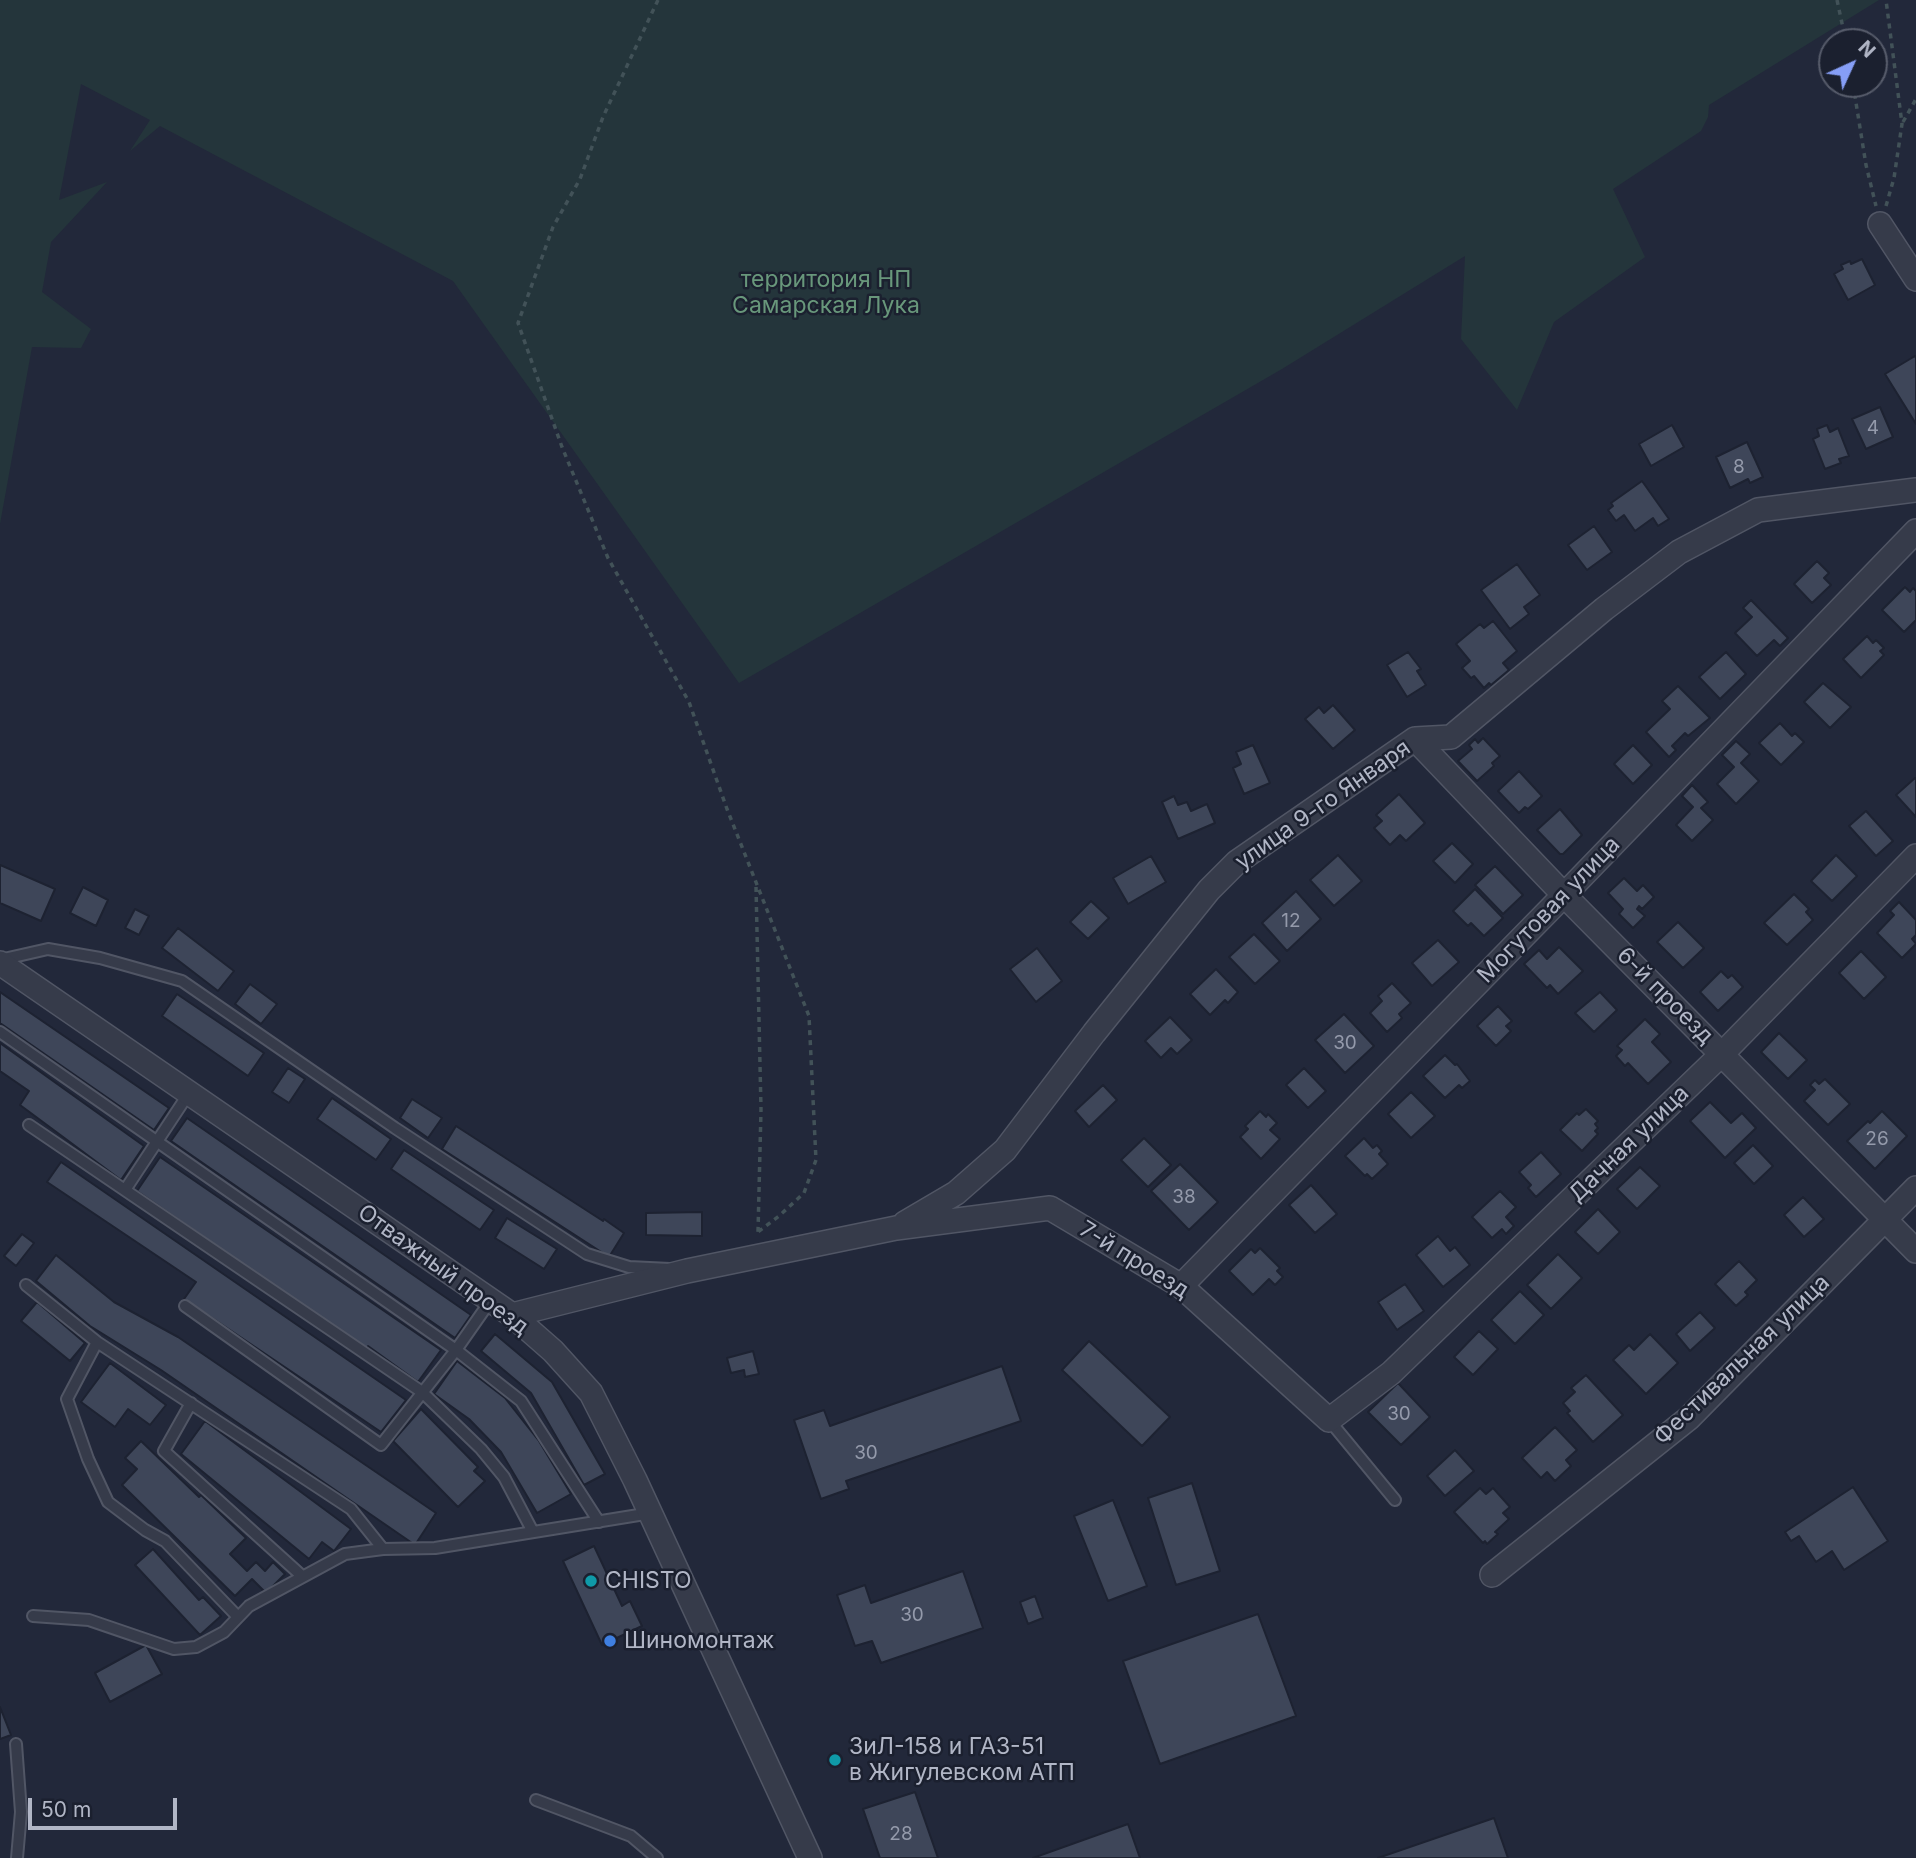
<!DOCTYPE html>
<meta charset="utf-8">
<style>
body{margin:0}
#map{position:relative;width:1916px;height:1858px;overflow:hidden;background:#22283a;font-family:Inter,sans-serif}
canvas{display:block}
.north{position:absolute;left:1818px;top:28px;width:70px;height:70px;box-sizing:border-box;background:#1b202f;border:2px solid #575c6b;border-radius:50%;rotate:45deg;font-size:19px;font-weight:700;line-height:28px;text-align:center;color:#b1b6c6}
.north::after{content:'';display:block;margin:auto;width:24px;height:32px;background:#869ef6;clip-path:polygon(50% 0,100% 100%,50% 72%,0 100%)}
.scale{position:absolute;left:28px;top:1798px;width:149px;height:32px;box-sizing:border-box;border:4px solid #b1b6c6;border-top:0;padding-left:9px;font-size:21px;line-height:24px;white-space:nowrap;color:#b1b6c6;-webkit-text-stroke:5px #1b202f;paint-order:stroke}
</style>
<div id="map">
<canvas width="1916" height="1858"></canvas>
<div class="north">N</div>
<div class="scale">50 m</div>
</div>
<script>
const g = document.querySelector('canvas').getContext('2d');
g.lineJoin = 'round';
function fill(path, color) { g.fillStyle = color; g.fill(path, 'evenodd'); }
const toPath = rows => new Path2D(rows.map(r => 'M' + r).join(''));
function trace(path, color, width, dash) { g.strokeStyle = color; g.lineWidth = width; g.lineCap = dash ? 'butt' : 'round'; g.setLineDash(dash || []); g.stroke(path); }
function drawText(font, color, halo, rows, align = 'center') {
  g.font = font + ' Inter,sans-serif'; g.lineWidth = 5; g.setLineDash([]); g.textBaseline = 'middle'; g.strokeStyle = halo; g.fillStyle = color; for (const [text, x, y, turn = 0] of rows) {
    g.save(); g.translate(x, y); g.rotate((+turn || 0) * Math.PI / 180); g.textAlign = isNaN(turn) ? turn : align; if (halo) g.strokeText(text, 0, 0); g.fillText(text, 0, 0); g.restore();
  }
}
fill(toPath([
 [0,0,1879,0,1709,105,1708,117,1701,131,1613,189,1645,257,1554,322,1517,410,1461,339,1465,256,1282,369,739,683,453,281,160,126,130,151,150,120,81,84,59,200,107,182,51,242,42,292,91,329,81,348,32,347,0,524]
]), '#24353b');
const building = toPath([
 [1862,259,1875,285,1848,300,1834,274,1843,269,1841,265,1850,261,1851,264,1862,259],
 [1915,356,1916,358,1916,424,1885,374,1915,356],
 [1880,407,1893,437,1866,449,1852,419,1880,407],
 [1672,425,1684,447,1651,466,1639,444,1672,425],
 [1827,425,1830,432,1838,428,1849,456,1839,459,1841,463,1825,469,1813,439,1819,436,1817,429,1827,425],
 [1747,442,1763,477,1750,483,1748,479,1730,488,1716,457,1747,442],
 [1642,481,1669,519,1658,526,1653,518,1635,531,1624,515,1616,521,1608,510,1613,506,1611,503,1642,481],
 [1594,526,1612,552,1587,570,1568,545,1594,526],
 [1817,561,1829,573,1824,578,1831,585,1812,603,1794,584,1817,561],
 [1517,564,1540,595,1524,607,1529,614,1510,629,1481,590,1517,564],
 [1905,587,1910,592,1913,588,1916,591,1916,620,1904,632,1882,610,1905,587],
 [1751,600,1788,638,1780,646,1774,640,1757,656,1735,633,1752,617,1743,608,1751,600],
 [1493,621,1517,651,1503,663,1509,670,1491,685,1489,683,1484,688,1474,676,1471,678,1462,668,1470,661,1456,644,1480,624,1484,628,1493,621],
 [1867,636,1873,643,1876,640,1884,648,1880,651,1884,655,1861,678,1843,659,1867,636],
 [1408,652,1421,669,1417,671,1426,685,1407,697,1387,665,1408,652],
 [1726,652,1746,674,1720,699,1699,677,1726,652],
 [1823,683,1851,707,1830,728,1804,702,1823,683],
 [1678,686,1710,718,1688,736,1685,733,1672,746,1676,750,1669,757,1646,732,1670,709,1662,701,1678,686],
 [1333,705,1355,730,1333,749,1305,719,1319,707,1324,713,1333,705],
 [1780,723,1792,736,1795,733,1804,742,1781,765,1759,743,1780,723],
 [1483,738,1500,756,1492,763,1494,766,1477,781,1458,761,1472,749,1469,745,1475,739,1478,743,1483,738],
 [1736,741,1750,754,1741,763,1759,781,1736,804,1717,784,1734,767,1722,755,1736,741],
 [1253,745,1270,783,1244,794,1233,768,1241,764,1236,752,1253,745],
 [1633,745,1652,765,1633,784,1614,764,1633,745],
 [1519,771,1542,796,1528,809,1525,807,1519,813,1498,791,1519,771],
 [1915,778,1916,779,1916,817,1896,795,1915,778],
 [1692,785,1708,802,1701,808,1713,820,1692,841,1676,825,1693,807,1682,796,1692,785],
 [1399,794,1425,823,1406,841,1400,835,1390,845,1374,828,1382,821,1376,815,1399,794],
 [1174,796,1178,805,1187,802,1191,811,1207,804,1215,823,1178,839,1162,802,1174,796],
 [1560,809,1582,835,1563,854,1560,854,1537,830,1560,809],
 [1866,811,1893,841,1876,856,1849,826,1866,811],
 [1452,843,1473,864,1455,883,1433,861,1452,843],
 [1338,855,1362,881,1334,906,1310,880,1338,855],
 [1836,855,1857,876,1832,901,1811,881,1836,855],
 [1151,856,1166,882,1128,904,1113,878,1151,856],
 [0,865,55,889,41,921,0,903,0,865],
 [1495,866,1523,895,1503,914,1475,885,1495,866],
 [1624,878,1637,891,1643,885,1654,897,1642,909,1639,906,1637,909,1645,916,1633,928,1619,914,1623,909,1608,893,1624,878],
 [83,887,108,900,96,926,70,913,83,887],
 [1475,889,1503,918,1484,936,1471,923,1468,926,1453,911,1475,889],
 [1296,891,1321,919,1287,951,1262,923,1296,891],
 [1794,894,1809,909,1806,912,1813,920,1787,945,1764,923,1794,894],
 [1091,901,1109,918,1088,939,1070,922,1091,901],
 [1899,902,1916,920,1916,935,1912,939,1916,944,1902,958,1877,933,1894,915,1890,911,1899,902],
 [135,909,149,916,139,935,125,928,135,909],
 [1678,922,1704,948,1683,968,1657,942,1678,922],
 [178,928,234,971,218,991,162,948,178,928],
 [1254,934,1280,961,1255,984,1229,957,1254,934],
 [1438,940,1459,962,1432,986,1412,963,1438,940],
 [1559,947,1583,971,1558,994,1550,985,1547,988,1524,964,1539,950,1547,959,1559,947],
 [1037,948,1062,981,1036,1002,1010,969,1037,948],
 [1861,951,1886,977,1864,999,1839,973,1861,951],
 [1216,969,1238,992,1228,1003,1225,1000,1210,1015,1190,994,1216,969],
 [1721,971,1728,978,1732,975,1743,987,1718,1011,1700,992,1721,971],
 [1392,983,1411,1003,1399,1014,1402,1018,1387,1032,1370,1013,1382,1001,1378,996,1392,983],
 [250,984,277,1004,261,1024,235,1004,250,984],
 [0,992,169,1108,154,1130,0,1023,0,992],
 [1600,992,1617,1010,1594,1032,1575,1013,1600,992],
 [177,994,264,1053,248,1076,162,1016,177,994],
 [1498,1006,1512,1021,1506,1026,1511,1031,1496,1046,1477,1026,1498,1006],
 [1344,1014,1374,1046,1345,1073,1315,1040,1344,1014],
 [1170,1017,1192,1040,1177,1054,1171,1048,1161,1058,1145,1041,1170,1017],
 [1645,1019,1660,1034,1652,1042,1671,1062,1648,1084,1628,1063,1625,1066,1616,1056,1622,1050,1617,1046,1645,1019],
 [1779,1033,1807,1060,1788,1079,1761,1052,1779,1033],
 [0,1043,144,1146,121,1180,20,1105,29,1091,0,1071,0,1043],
 [1445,1055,1455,1065,1457,1064,1470,1081,1462,1088,1459,1085,1445,1098,1423,1076,1445,1055],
 [288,1068,305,1079,289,1103,272,1092,288,1068],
 [1304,1068,1326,1091,1308,1108,1286,1085,1304,1068],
 [1825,1079,1850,1104,1828,1125,1804,1101,1815,1090,1810,1085,1815,1080,1819,1084,1825,1079],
 [1103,1085,1117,1100,1089,1127,1075,1111,1103,1085],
 [1411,1092,1435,1116,1411,1138,1388,1114,1411,1092],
 [332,1098,391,1139,376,1160,317,1119,332,1098],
 [412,1099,442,1118,428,1138,400,1118,412,1099],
 [1710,1102,1731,1123,1742,1113,1756,1128,1725,1158,1690,1121,1710,1102],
 [1586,1109,1598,1121,1595,1124,1598,1128,1595,1131,1598,1134,1582,1151,1560,1130,1577,1113,1579,1115,1586,1109],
 [1260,1111,1266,1117,1268,1114,1277,1123,1270,1130,1280,1139,1261,1159,1240,1137,1248,1129,1245,1126,1260,1111],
 [1882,1111,1907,1136,1875,1169,1847,1141,1868,1121,1870,1123,1882,1111],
 [187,1118,471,1315,455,1338,171,1141,187,1118],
 [456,1126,603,1221,604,1219,624,1233,609,1257,442,1149,456,1126],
 [1144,1138,1171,1165,1148,1187,1121,1160,1144,1138],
 [1364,1138,1373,1148,1377,1145,1382,1151,1379,1154,1388,1164,1372,1179,1367,1174,1365,1176,1345,1156,1364,1138],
 [1753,1145,1773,1166,1754,1184,1734,1163,1753,1145],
 [404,1150,494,1210,480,1230,391,1169,404,1150],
 [1541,1152,1561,1174,1536,1197,1528,1188,1531,1185,1519,1172,1541,1152],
 [160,1157,441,1350,418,1382,368,1346,366,1349,137,1191,160,1157],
 [61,1162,406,1400,381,1432,184,1299,196,1282,47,1182,61,1162],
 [1180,1164,1218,1202,1189,1230,1151,1191,1180,1164],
 [1640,1167,1660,1186,1637,1209,1617,1189,1640,1167],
 [1311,1185,1337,1214,1315,1233,1289,1205,1311,1185],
 [1500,1191,1516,1207,1506,1217,1514,1226,1506,1234,1502,1229,1492,1238,1472,1217,1500,1191],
 [1803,1197,1824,1219,1804,1237,1784,1215,1803,1197],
 [1598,1209,1620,1232,1598,1254,1575,1232,1598,1209],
 [702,1212,702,1236,646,1235,646,1213,702,1212],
 [507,1218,557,1249,544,1269,495,1238,507,1218],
 [22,1234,34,1243,16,1266,4,1256,22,1234],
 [1438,1236,1450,1251,1455,1247,1470,1265,1443,1287,1416,1255,1438,1236],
 [1260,1248,1280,1268,1277,1271,1283,1277,1275,1285,1269,1279,1253,1295,1229,1271,1251,1249,1255,1253,1260,1248],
 [1558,1254,1582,1278,1551,1309,1527,1285,1558,1254],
 [56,1255,114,1302,178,1337,436,1513,415,1545,161,1370,90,1326,36,1281,56,1255],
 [1739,1261,1757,1280,1745,1292,1748,1295,1736,1306,1715,1284,1739,1261],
 [1405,1284,1424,1311,1397,1330,1378,1302,1405,1284],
 [1520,1291,1544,1315,1515,1344,1491,1320,1520,1291],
 [37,1302,85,1343,70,1361,21,1321,37,1302],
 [1700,1312,1715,1328,1690,1351,1676,1334,1700,1312],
 [1479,1331,1498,1349,1473,1375,1454,1357,1479,1331],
 [495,1334,552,1382,605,1474,584,1485,531,1393,481,1351,495,1334],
 [1650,1334,1678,1363,1646,1394,1613,1360,1629,1345,1634,1350,1650,1334],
 [1089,1341,1170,1417,1142,1446,1062,1370,1089,1341],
 [753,1351,759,1374,745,1377,744,1370,731,1373,727,1358,753,1351],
 [457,1361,505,1398,539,1441,571,1494,537,1513,501,1452,469,1419,434,1394,457,1361],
 [110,1363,166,1405,150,1425,128,1409,115,1427,81,1402,110,1363],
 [1002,1366,1021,1421,846,1481,849,1489,821,1499,794,1420,824,1410,830,1426,1002,1366],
 [1586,1375,1623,1415,1593,1442,1567,1413,1570,1411,1563,1403,1575,1392,1571,1388,1586,1375],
 [1398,1383,1430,1417,1401,1445,1368,1412,1398,1383],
 [421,1409,478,1467,474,1471,485,1481,458,1507,393,1441,421,1409],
 [205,1421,351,1529,334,1551,322,1542,309,1559,181,1454,205,1421],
 [1555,1427,1577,1450,1566,1460,1571,1466,1555,1481,1547,1472,1541,1478,1522,1458,1555,1427],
 [141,1441,199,1497,201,1495,246,1538,230,1554,247,1571,256,1562,265,1571,273,1562,285,1574,266,1593,252,1579,235,1596,122,1485,137,1469,125,1458,141,1441],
 [1455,1450,1474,1471,1445,1496,1427,1476,1455,1450],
 [1192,1483,1220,1571,1176,1585,1148,1498,1192,1483],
 [1853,1487,1888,1541,1844,1570,1832,1551,1816,1562,1799,1536,1791,1541,1785,1532,1853,1487],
 [1480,1488,1486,1494,1493,1488,1510,1507,1503,1513,1509,1519,1495,1532,1498,1534,1487,1544,1485,1541,1483,1543,1454,1512,1480,1488],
 [1113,1500,1147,1586,1108,1601,1074,1516,1113,1500],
 [594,1546,622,1606,630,1601,642,1626,602,1645,563,1561,594,1546],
 [153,1549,199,1600,203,1597,221,1616,200,1635,135,1565,153,1549],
 [963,1571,983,1628,881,1663,872,1641,855,1646,837,1595,865,1585,871,1603,963,1571],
 [1035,1596,1043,1618,1028,1624,1020,1602,1035,1596],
 [1258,1614,1296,1716,1160,1764,1123,1661,1258,1614],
 [146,1645,162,1674,110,1702,95,1673,146,1645],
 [0,1707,11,1735,0,1739,0,1707],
 [915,1792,938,1858,880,1858,863,1809,915,1792],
 [1494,1818,1508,1858,1378,1858,1494,1818],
 [1128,1824,1140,1858,1033,1858,1128,1824]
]);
fill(building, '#3e4659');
trace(building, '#1d2231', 2);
const lane = toPath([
 [0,960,48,949,100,958,182,981,395,1128,587,1254,629,1267,670,1269],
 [0,1032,456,1350,521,1401,599,1522],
 [29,1125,422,1392,481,1449,504,1477,533,1532],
 [125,1190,189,1093],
 [26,1285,97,1342,351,1509,383,1549],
 [185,1306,381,1445,456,1350,491,1300],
 [97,1342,67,1399,88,1459,108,1502,145,1530,165,1541,238,1617],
 [191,1403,164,1451,302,1576],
 [1329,1420,1395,1500],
 [33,1616,89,1620,174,1649,196,1647,224,1632,249,1606,345,1554,383,1549,435,1548,651,1513],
 [16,1744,21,1812,17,1858],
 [536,1800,631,1836,657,1858]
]);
const street = toPath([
 [1880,224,1916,279],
 [1415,739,1564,895,1916,1251],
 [0,963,512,1315,553,1351,591,1393,635,1480,810,1858],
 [905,1223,956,1193,1005,1150,1094,1033,1209,890,1237,862,1415,739,1451,737,1604,609,1679,552,1758,510,1916,490],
 [1181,1286,1564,895,1916,531],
 [512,1315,687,1271,896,1228,1050,1208,1181,1286,1329,1420,1391,1373,1723,1053,1916,856],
 [1492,1575,1689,1418,1916,1188]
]);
trace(lane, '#515665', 14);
trace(street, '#515665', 26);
trace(toPath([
 [658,0,603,117,580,179,553,227,518,323,562,447,608,558,689,702,727,809,809,1016,816,1160,804,1193,779,1216,758,1232,757,1236],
 [1837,0,1846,42],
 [1853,84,1866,165,1876,206],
 [1903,122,1916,99],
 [1886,206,1894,178,1902,124,1886,0],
 [756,887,761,1109,758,1232]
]), '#425258', 3.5, [5, 5]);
trace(lane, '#363b4a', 10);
trace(street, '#363b4a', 23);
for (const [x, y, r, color] of [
 [591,1581,7,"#0f9aa8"],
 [610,1641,7,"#3f7fe0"],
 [835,1760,7,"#0f9aa8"]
]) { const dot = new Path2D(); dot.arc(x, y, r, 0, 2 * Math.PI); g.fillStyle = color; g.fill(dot); trace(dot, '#1b202f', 2.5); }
drawText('19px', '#949aab', null, [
 ["4",1873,428],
 ["8",1739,467],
 ["12",1291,921],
 ["30",1345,1043],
 ["26",1877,1139],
 ["38",1184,1197],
 ["30",1399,1414],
 ["30",866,1453],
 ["30",912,1615],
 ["28",901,1834]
]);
drawText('23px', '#68977b', '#1b202f', [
 ["территория НП",826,280],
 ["Самарская Лука",826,306]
]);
drawText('23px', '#b1b6c6', '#1b202f', [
 ["улица 9-го Января",1323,805,-35],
 ["Могутовая улица",1549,910,-46],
 ["6-й проезд",1665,996,45],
 ["Дачная улица",1629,1144,-44],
 ["7-й проезд",1134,1260,32],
 ["Отважный проезд",443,1270,36],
 ["Фестивальная улица",1742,1360,-44]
]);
drawText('23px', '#b1b6c6', '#1b202f', [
 ["CHISTO",605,1581],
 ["Шиномонтаж",624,1641],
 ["ЗиЛ-158 и ГАЗ-51",849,1747],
 ["в Жигулевском АТП",849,1773]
], 'left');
</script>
